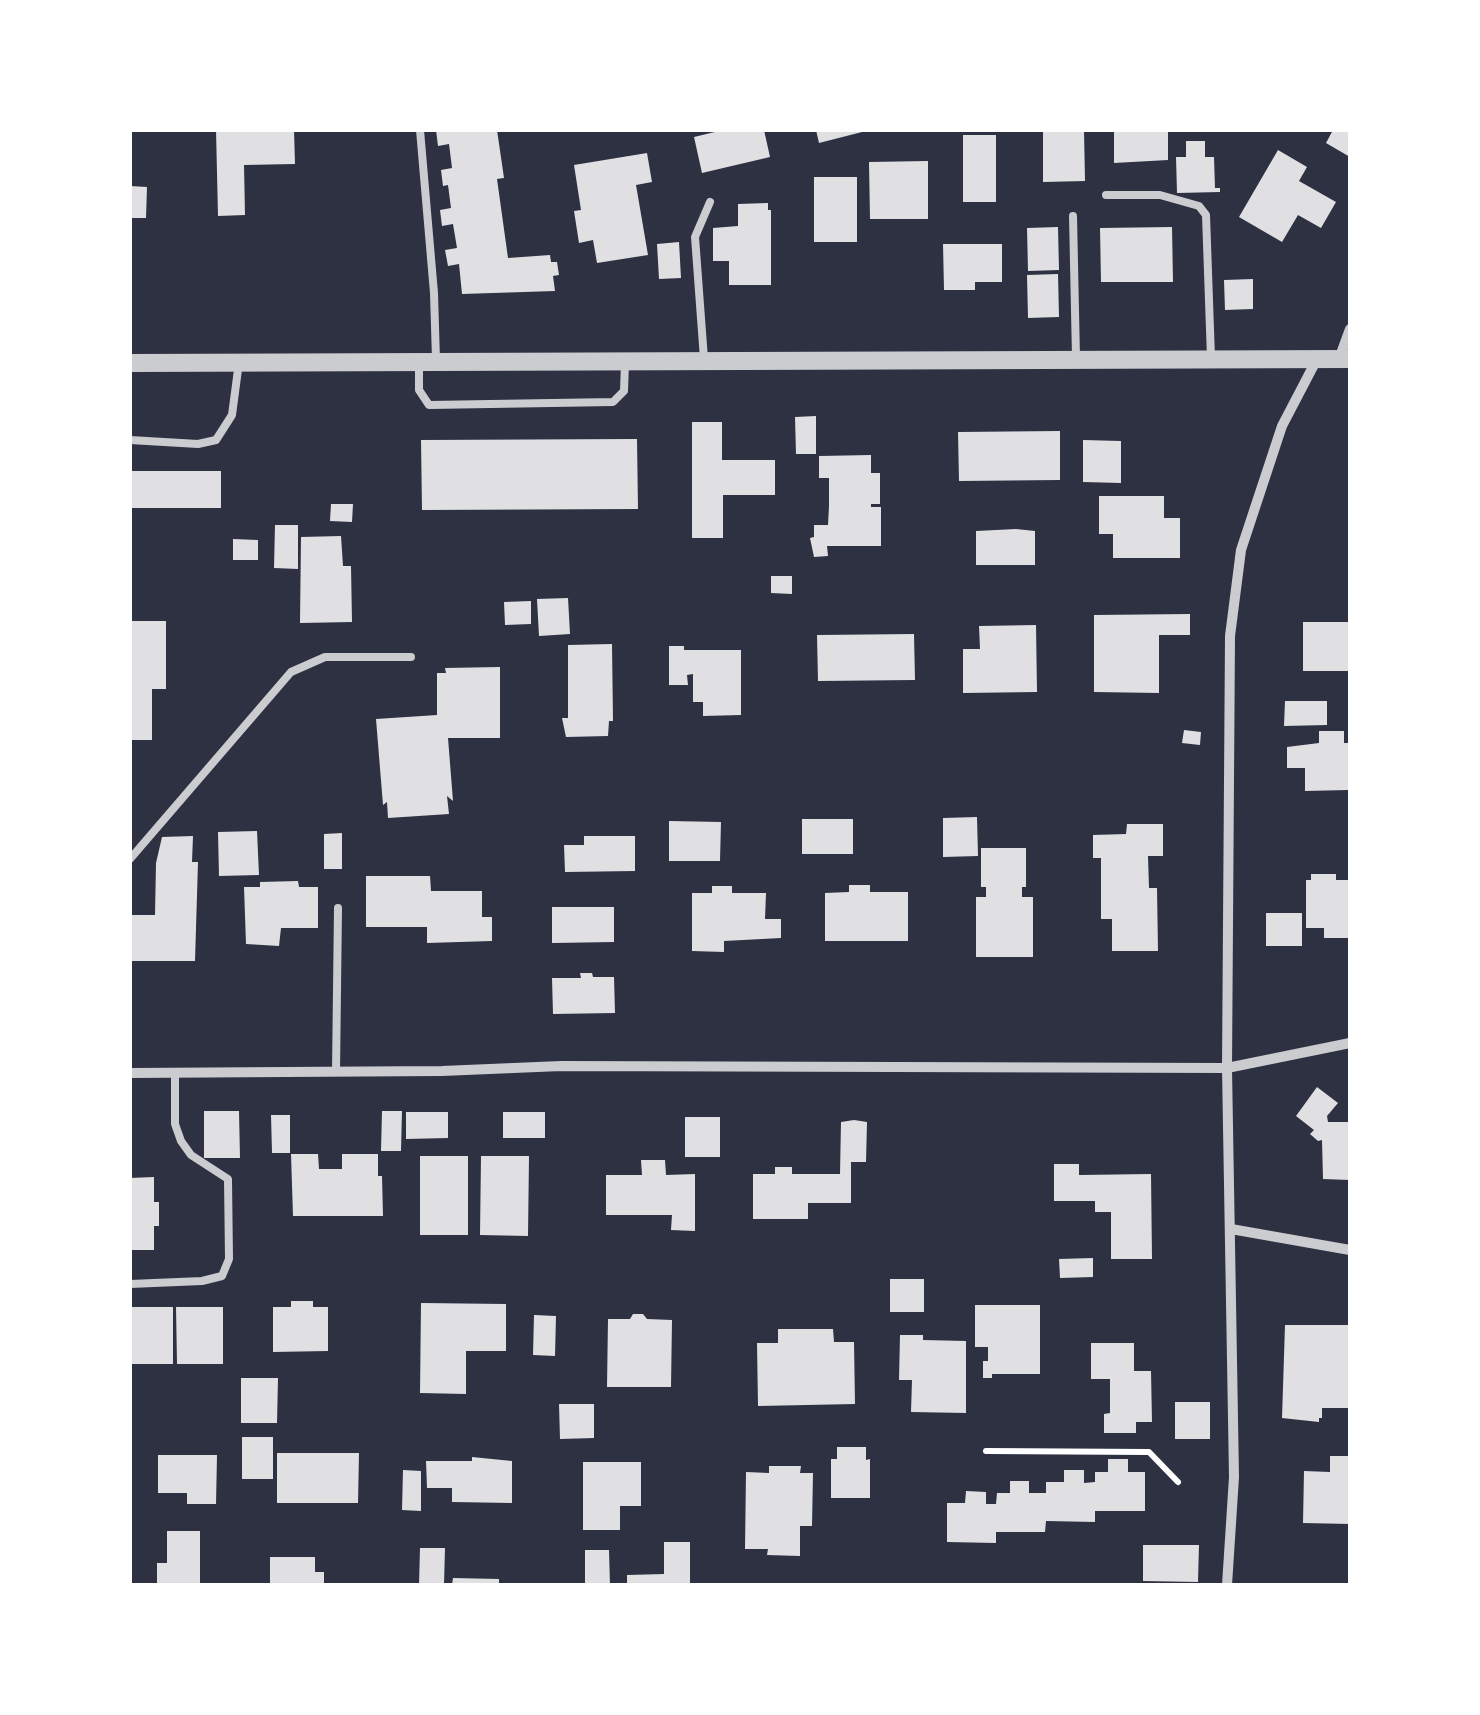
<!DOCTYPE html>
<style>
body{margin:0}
#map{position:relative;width:1480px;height:1715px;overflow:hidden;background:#2d3142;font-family:"Alegreya Sans",sans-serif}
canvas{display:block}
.frame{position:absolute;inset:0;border:132px solid #fff;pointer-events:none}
</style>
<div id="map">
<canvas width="1480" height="1715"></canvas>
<div class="frame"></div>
</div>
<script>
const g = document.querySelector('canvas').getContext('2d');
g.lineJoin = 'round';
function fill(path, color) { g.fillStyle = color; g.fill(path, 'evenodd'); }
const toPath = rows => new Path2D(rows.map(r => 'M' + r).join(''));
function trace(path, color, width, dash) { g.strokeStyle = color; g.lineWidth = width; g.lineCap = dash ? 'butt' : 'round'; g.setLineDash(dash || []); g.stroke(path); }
fill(toPath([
 [216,130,294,130,295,164,244,165,245,215,218,216],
 [436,130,497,130,504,178,497,179,508,258,550,255,551,262,557,262,559,275,553,276,555,291,462,294,459,264,448,266,445,250,457,248,453,224,442,226,440,210,451,208,448,185,443,186,441,170,452,168,449,144,438,146],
 [723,130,764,130,770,157,702,173,694,137],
 [816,130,866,130,866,131,819,143],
 [1043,130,1084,130,1085,181,1043,182],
 [1114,130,1168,130,1168,160,1114,163],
 [1333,130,1350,130,1350,157,1326,143],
 [963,135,996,135,996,202,963,202],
 [1186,141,1205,141,1205,157,1214,157,1215,188,1220,188,1220,192,1177,193,1176,157,1186,157],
 [1278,150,1307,167,1299,181,1336,202,1321,228,1298,215,1282,242,1239,217],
 [647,153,652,182,636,185,648,255,597,263,593,240,579,243,574,211,581,210,574,165],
 [928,161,928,219,870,219,869,162],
 [814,177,857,177,857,242,814,242],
 [130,186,147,187,146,218,130,218],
 [768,203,768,210,771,210,771,285,729,285,729,261,713,261,713,228,738,226,738,204],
 [1058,227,1059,270,1028,271,1027,228],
 [1172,227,1173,282,1101,282,1100,228],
 [679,242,681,278,659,279,657,244],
 [943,244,1002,244,1002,282,975,282,975,290,944,290],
 [1058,274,1059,317,1028,318,1027,275],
 [1253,279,1253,309,1225,310,1224,280],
 [816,416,816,454,796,454,795,417],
 [692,422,722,422,722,460,775,460,775,495,723,495,723,538,692,538],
 [1060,431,1060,480,959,481,958,432],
 [637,439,638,509,422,510,421,440],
 [1083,440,1121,441,1121,483,1083,482],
 [871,455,871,473,880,473,880,504,871,504,871,507,881,507,881,546,827,546,828,556,814,557,810,538,814,537,814,525,828,525,829,506,829,478,819,478,819,456],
 [130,471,221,471,221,508,130,508],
 [1099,496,1164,496,1164,518,1180,518,1180,558,1113,558,1113,534,1099,534],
 [331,504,353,504,352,522,330,521],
 [275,525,298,525,298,569,274,568],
 [1016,529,1035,531,1035,565,976,565,976,531],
 [341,536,343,566,351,566,352,622,300,623,301,537],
 [233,539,258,540,258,560,233,560],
 [771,576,792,576,792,594,771,593],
 [568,598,570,634,539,636,537,599],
 [531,601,531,624,505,625,504,602],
 [1190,614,1190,635,1159,635,1159,693,1094,692,1094,615],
 [130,621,166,621,166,689,152,689,152,740,130,740],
 [1303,622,1350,622,1350,671,1303,671],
 [1036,625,1037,692,963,693,963,649,980,649,979,626],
 [914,634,915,680,818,681,817,635],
 [612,644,613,721,609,721,608,736,566,737,562,718,568,718,568,645],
 [669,646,684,646,684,650,741,650,741,715,703,716,703,702,693,702,693,674,687,675,688,685,669,685],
 [500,667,500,738,448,738,453,801,447,796,449,814,388,818,387,802,383,805,376,719,437,715,437,673,446,673,445,668],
 [1285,701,1327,701,1327,725,1284,726],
 [1184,730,1201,732,1200,745,1182,743],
 [1319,731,1344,731,1344,743,1348,743,1348,790,1305,791,1305,768,1287,768,1287,747,1319,743],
 [977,817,978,856,943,857,943,818],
 [802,819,853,819,853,854,802,854],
 [669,821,721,822,720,861,669,861],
 [1127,824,1163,824,1163,856,1148,856,1149,888,1157,888,1158,951,1112,951,1112,919,1101,919,1101,858,1093,858,1093,835,1126,834],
 [257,831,259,875,219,876,218,832],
 [342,833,342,869,324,869,324,834],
 [193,836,192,862,198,862,195,961,130,961,130,915,155,915,156,863,162,837],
 [584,836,635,836,635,871,565,872,564,845,584,845],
 [981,848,1026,848,1026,887,1022,887,1022,897,1033,897,1033,957,976,957,976,897,986,897,986,887,981,887],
 [1311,874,1336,874,1336,880,1350,880,1350,938,1324,938,1324,928,1306,928,1306,880,1311,880],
 [366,876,430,876,431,891,482,891,482,917,492,917,492,941,427,943,427,927,366,927],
 [298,881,299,887,318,887,318,928,281,928,279,946,246,944,244,887,260,887,260,882],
 [849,885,870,885,870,892,908,892,908,941,825,941,825,893,849,892],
 [712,886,732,886,732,893,766,893,765,919,781,919,781,938,724,941,724,952,692,951,692,893,712,893],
 [552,907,614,907,614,942,552,943],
 [1266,913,1302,913,1302,946,1266,946],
 [580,973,592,973,593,977,614,977,615,1013,553,1014,552,978,581,978],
 [1317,1087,1338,1103,1327,1116,1328,1122,1350,1122,1350,1180,1323,1179,1322,1140,1318,1141,1310,1134,1314,1130,1296,1116],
 [204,1111,239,1111,240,1158,204,1158],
 [382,1111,402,1111,401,1151,381,1151],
 [406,1112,448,1112,448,1138,406,1139],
 [503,1112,545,1112,545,1138,503,1138],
 [271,1115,290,1115,290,1153,272,1153],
 [685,1117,720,1117,720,1157,685,1157],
 [854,1120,867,1122,866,1162,851,1162,851,1203,808,1203,808,1219,753,1219,753,1174,775,1174,775,1167,792,1167,792,1174,840,1174,841,1122],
 [291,1154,318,1154,319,1169,342,1169,342,1154,378,1154,378,1176,382,1176,383,1216,293,1216],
 [420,1156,468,1156,468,1235,420,1235],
 [481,1156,529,1156,528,1236,480,1235],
 [641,1160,665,1160,666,1175,695,1174,695,1231,671,1230,672,1215,606,1215,606,1175,642,1175],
 [1054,1164,1079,1164,1079,1175,1151,1174,1152,1259,1111,1259,1111,1212,1095,1212,1095,1201,1054,1201],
 [154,1177,154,1202,159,1202,159,1226,154,1226,154,1250,130,1250,130,1178],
 [1093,1258,1093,1277,1060,1278,1059,1259],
 [890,1279,924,1279,924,1312,890,1312],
 [291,1301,313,1301,313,1307,328,1307,328,1351,273,1352,273,1307,291,1307],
 [421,1303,506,1304,506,1351,466,1351,466,1394,420,1393],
 [975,1305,1040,1305,1040,1374,992,1374,992,1378,983,1378,983,1361,988,1361,988,1347,975,1347],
 [130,1307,173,1307,173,1364,130,1364],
 [176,1307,223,1307,223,1364,177,1364],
 [633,1314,643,1314,647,1319,672,1320,671,1387,607,1387,608,1319,630,1319],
 [534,1315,556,1316,555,1356,533,1355],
 [1285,1325,1350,1325,1350,1408,1322,1408,1322,1418,1319,1418,1319,1422,1282,1418],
 [778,1329,833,1329,834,1342,854,1342,855,1404,758,1406,757,1343,778,1343],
 [900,1335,923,1335,923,1340,966,1341,966,1413,911,1412,912,1380,899,1380],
 [1091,1343,1134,1343,1134,1371,1151,1371,1152,1422,1136,1422,1136,1433,1104,1433,1104,1414,1110,1413,1110,1379,1091,1379],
 [241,1378,278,1378,277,1423,241,1423],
 [1175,1402,1210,1402,1210,1439,1175,1439],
 [559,1404,594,1404,594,1438,560,1439],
 [242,1437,273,1437,273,1479,242,1479],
 [837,1447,866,1447,866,1460,870,1459,870,1498,831,1498,831,1459,837,1459],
 [277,1453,359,1453,358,1503,277,1503],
 [158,1455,217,1455,216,1504,187,1504,187,1493,158,1493],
 [1330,1456,1350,1456,1350,1524,1303,1523,1304,1471,1330,1472],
 [472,1457,512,1461,512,1503,452,1502,452,1488,427,1488,426,1461,472,1461],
 [1108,1459,1128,1459,1128,1472,1145,1472,1145,1511,1095,1511,1095,1522,1046,1521,1045,1532,996,1532,996,1543,947,1542,947,1503,965,1503,966,1491,986,1492,986,1504,996,1504,997,1493,1010,1493,1010,1481,1029,1481,1029,1493,1046,1493,1046,1482,1064,1482,1064,1470,1084,1470,1084,1483,1095,1482,1095,1472,1108,1472],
 [583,1462,641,1462,641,1506,620,1506,620,1530,583,1530],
 [769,1466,801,1466,800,1473,813,1473,812,1526,800,1526,800,1556,767,1555,768,1549,745,1549,746,1472,769,1473],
 [403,1470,421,1471,421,1511,402,1510],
 [167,1531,200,1531,200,1585,157,1585,157,1563,167,1563],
 [664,1542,690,1542,690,1585,627,1585,627,1575,664,1574],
 [1143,1545,1199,1545,1198,1582,1143,1581],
 [420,1548,445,1548,444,1585,419,1585],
 [585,1550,609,1550,610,1585,585,1585],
 [270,1557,315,1557,315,1572,324,1572,324,1585,270,1585],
 [453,1578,499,1579,499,1585,452,1585]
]), '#e0e0e3');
trace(toPath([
 [986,1451,1149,1452,1178,1482]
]), '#fff', 6);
trace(toPath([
 [420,130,434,293,436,360],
 [1106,195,1160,195,1199,206,1206,215,1211,358],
 [1073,216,1076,358],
 [704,359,695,237,710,202],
 [419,364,419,390,429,405,613,402,624,391,625,363],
 [130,440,198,444,216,440,232,415,239,362],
 [130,859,291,672,325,657,411,657],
 [336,1072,338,908],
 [130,1284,202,1281,222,1276,229,1259,228,1179,191,1155,181,1141,175,1124,175,1073]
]), '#caccd0', 8);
trace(toPath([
 [1339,359,1350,329],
 [130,1073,442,1071,561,1066,1227,1068,1350,1043],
 [1231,1229,1350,1250],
 [1227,1585,1234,1477,1227,1068,1230,636,1241,550,1282,426,1317,359]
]), '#caccd0', 10);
trace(toPath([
 [130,363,1350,359]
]), '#caccd0', 18);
</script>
